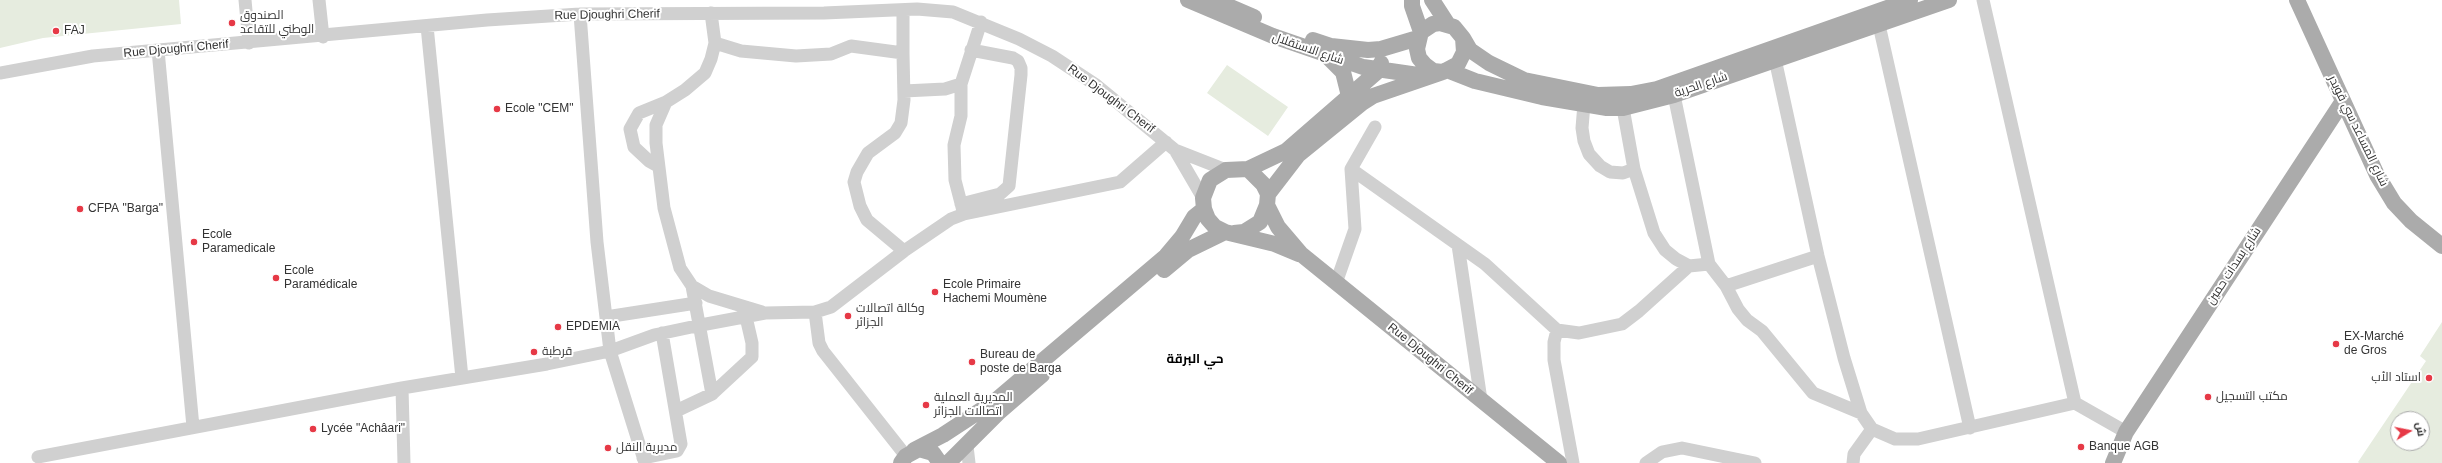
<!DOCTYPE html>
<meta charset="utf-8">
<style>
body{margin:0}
#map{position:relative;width:2442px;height:463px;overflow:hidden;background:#fff;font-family:Helvetica,Cairo,sans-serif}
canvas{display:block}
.north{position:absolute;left:2390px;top:411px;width:40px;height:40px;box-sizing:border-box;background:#fff;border:1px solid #adadad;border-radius:50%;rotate:80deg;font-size:11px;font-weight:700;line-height:16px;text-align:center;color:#333}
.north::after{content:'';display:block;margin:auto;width:14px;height:18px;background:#e63946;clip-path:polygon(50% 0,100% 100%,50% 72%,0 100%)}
</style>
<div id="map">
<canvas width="2442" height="463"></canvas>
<div class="north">ش</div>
</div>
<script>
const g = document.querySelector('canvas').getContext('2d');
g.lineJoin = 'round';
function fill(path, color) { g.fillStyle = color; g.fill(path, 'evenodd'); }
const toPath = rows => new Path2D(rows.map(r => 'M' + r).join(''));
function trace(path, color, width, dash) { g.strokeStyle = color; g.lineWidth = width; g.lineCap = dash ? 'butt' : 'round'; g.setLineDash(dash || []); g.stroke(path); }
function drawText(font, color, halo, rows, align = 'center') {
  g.font = font + ' Helvetica,Cairo,sans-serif'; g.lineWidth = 4; g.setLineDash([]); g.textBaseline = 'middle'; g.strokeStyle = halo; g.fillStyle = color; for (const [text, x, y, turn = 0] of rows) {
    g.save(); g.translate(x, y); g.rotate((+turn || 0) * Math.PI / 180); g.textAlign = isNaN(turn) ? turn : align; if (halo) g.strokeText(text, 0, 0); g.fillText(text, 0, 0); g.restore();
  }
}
fill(toPath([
 [0,0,179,0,181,24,43,38,0,48],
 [1227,65,1288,107,1268,136,1207,93],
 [2442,322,2442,463,2359,463,2358,462,2426,361,2420,356],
 [2398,419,2422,419,2422,443,2398,443]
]), '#e6ecdf');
trace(toPath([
 [245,0,249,43],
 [319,0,323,37],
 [1983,0,2075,403,2126,432],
 [711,13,715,43,711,59,705,73,685,90,666,102,656,125,656,143,664,208,680,268,692,286,709,296,762,312],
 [580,14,597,242,610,351,645,463],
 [1879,25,1970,428],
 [427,26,462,378],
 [715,43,741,51,796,56,831,54,851,46,903,53,903,10],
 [158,50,193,427],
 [903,53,904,100,901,123,895,133,868,153,857,172,854,182,860,206,867,220,904,251],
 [1775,59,1818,256,1844,358,1861,413,1872,429,1895,439,1918,439,2075,403],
 [0,73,93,56,487,20,580,14,824,13,917,9,953,12,1019,39,1052,56,1096,85,1175,150,1203,198],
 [904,91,945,89,961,84],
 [1674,95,1709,264,1726,286,1738,309,1747,320,1762,331,1813,393,1861,413],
 [1584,104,1582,128,1584,141,1589,154,1600,166,1610,172,1623,173,1634,169],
 [1623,108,1634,169,1654,233,1665,250,1676,259,1689,266,1709,264],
 [1175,150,1226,170],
 [658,166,649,161,634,147,630,129,639,113,666,102],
 [1351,169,1485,264,1557,330,1579,333,1622,324,1639,311,1689,266],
 [961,204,1000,194,1009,186,1021,75,1021,68,1018,61,1013,58,971,50],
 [963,211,955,180,954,145,961,116,961,84,981,22],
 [1458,245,1481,400],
 [1336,283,1355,229,1351,169,1375,127],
 [1726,286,1818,256],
 [606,317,696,303],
 [1557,330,1554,342,1554,360,1573,463],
 [712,394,752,357,752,343,746,317],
 [676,411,712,394,692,286],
 [967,446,969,463],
 [906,456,823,351,819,343,815,312,831,307,904,251,951,219,964,214,1120,182,1166,142],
 [38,457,402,388],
 [643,458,677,451,681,444,662,333],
 [404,463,402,388,547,364,610,351,654,335,701,325,765,313,815,312],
 [1646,463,1662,452,1682,448,1755,463],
 [1853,463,1854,454,1872,429]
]), '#d0d0d0', 13);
trace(toPath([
 [1188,0,1273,36,1363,67,1418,75,1426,73],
 [1214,0,1254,17],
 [1412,0,1412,6,1421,32],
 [1432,0,1447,23],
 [2297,0,2377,175,2394,203,2411,221,2442,246],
 [1463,38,1470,50,1489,63,1524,80,1598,95,1631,94,1657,89,1910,0],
 [1313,40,1331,46,1368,50,1381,49,1418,38],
 [1329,58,1343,72,1349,96],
 [1447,70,1475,81,1542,97,1607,108,1623,108,1674,95,1949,0],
 [1248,169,1286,151,1378,71,1381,63],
 [1268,194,1298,155,1362,103,1373,96,1443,72,1458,64,1464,52,1463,38,1454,27,1440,23,1433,24,1421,32,1417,49,1419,58,1425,65,1433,71,1443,72],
 [1267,205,1278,227,1301,254,1559,463],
 [1234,233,1244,232,1260,222,1267,205,1268,194,1263,184,1248,169,1226,170,1210,180,1203,198,1204,209,1208,219,1215,227,1225,232,1275,244,1299,254],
 [1164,270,1188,250,1225,232],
 [914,450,943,435,995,401,1166,256,1182,237,1194,217,1204,209],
 [901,463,906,456,919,449,933,453,940,463],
 [948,463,998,413,1042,375],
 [2113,463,2126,432,2343,101]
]), '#ababab', 16);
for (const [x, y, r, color] of [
 [232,23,4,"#e63946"],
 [56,31,4,"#e63946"],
 [497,109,4,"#e63946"],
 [80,209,4,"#e63946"],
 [194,242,4,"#e63946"],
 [276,278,4,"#e63946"],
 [935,292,4,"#e63946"],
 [848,316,4,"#e63946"],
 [558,327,4,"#e63946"],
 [2336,344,4,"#e63946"],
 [534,352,4,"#e63946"],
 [972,362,4,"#e63946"],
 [2429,378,4,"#e63946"],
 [2208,397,4,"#e63946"],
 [926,405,4,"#e63946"],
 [313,429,4,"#e63946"],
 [2081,447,4,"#e63946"],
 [608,448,4,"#e63946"]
]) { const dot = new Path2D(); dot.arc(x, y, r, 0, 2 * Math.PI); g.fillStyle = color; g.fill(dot); trace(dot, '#fff', 1.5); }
drawText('12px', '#333', '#fff', [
 ["Rue Djoughri Cherif",607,15,-1],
 ["Rue Djoughri Cherif",176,49,-5],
 ["شارع الاستقلال",1308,49,19],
 ["شارع الحرية",1701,85,-19],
 ["Rue Djoughri Cherif",1111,99,37],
 ["شارع المساعد سي قويدر",2358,131,64],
 ["شارع بسدات حمين",2234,266,-57],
 ["Rue Djoughri Cherif",1430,359,39]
]);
drawText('12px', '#333', '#fff', [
 ["الصندوق",240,16],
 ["الوطني للتقاعد",240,30],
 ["FAJ",64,31],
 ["Ecole \"CEM\"",505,109],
 ["CFPA \"Barga\"",88,209],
 ["Ecole",202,235],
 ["Paramedicale",202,249],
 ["Ecole",284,271],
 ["Paramédicale",284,285],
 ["Ecole Primaire",943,285],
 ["Hachemi Moumène",943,299],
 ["وكالة اتصالات",856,309],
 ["الجزائر",856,323],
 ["EPDEMIA",566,327],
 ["EX-Marché",2344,337],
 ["de Gros",2344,351],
 ["قرطبة",542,352],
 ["Bureau de",980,355],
 ["poste de Barga",980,369],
 ["استاد الأب",2421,378,"right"],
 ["مكتب التسجيل",2216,397],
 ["المديرية العملية",934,398],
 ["اتصالات الجزائر",934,412],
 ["Lycée \"Achâari\"",321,429],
 ["Banque AGB",2089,447],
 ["مديرية النقل",616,448]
], 'left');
drawText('bold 13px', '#000', '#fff', [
 ["حي البرقة",1195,359]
]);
</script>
